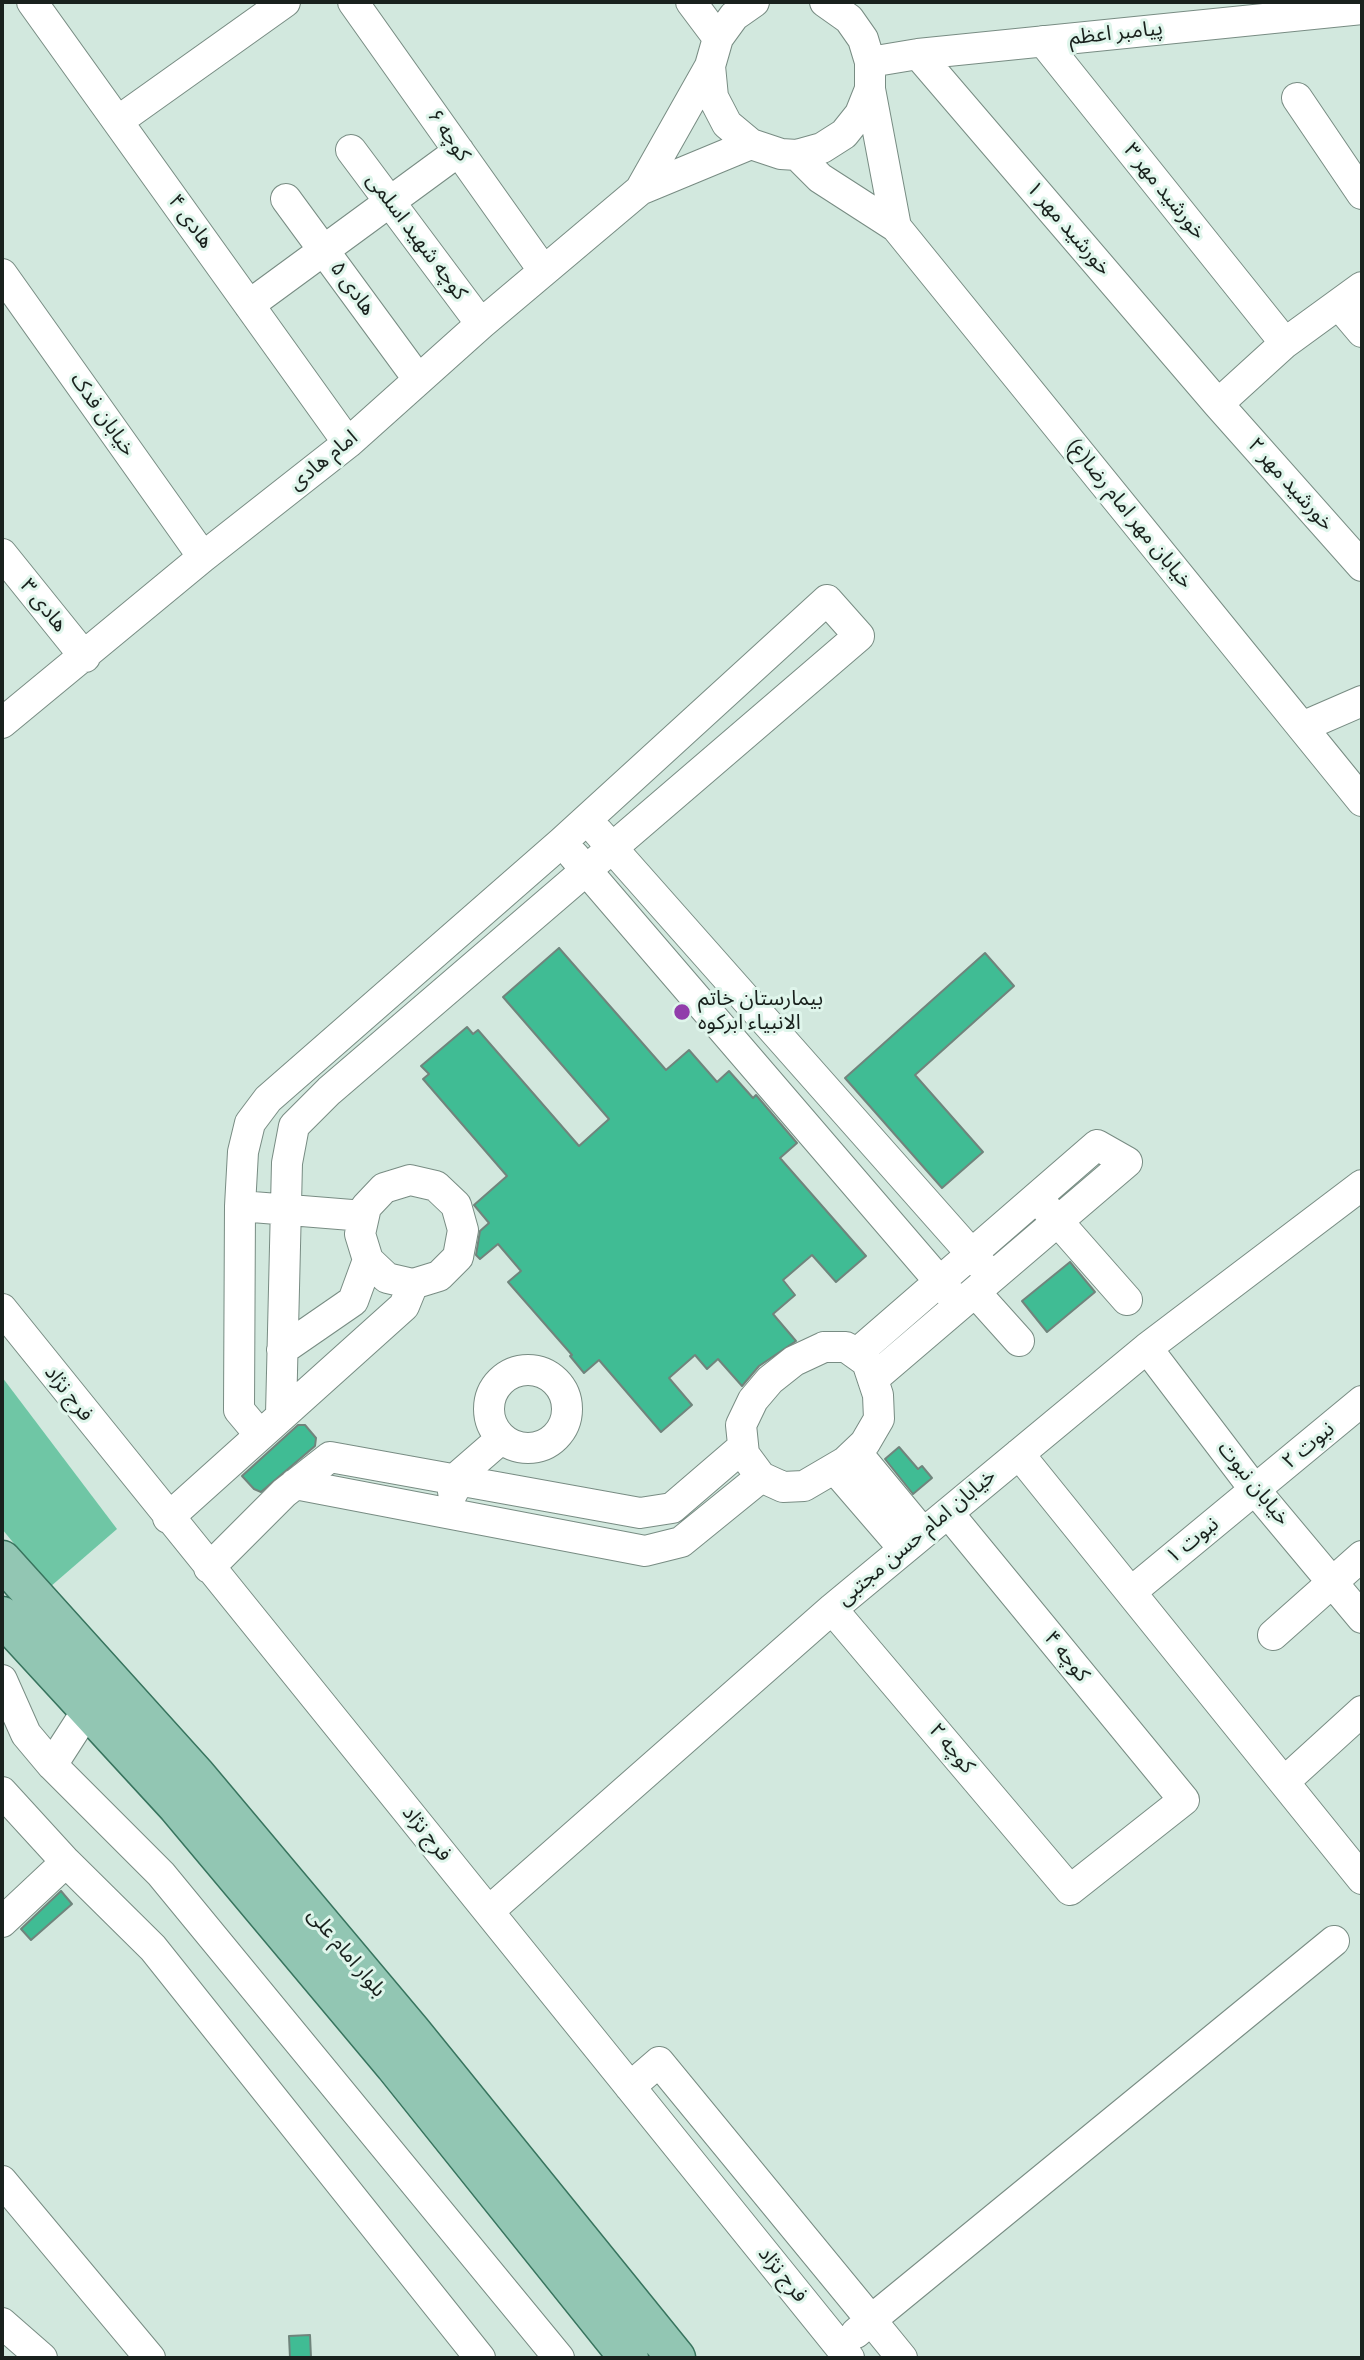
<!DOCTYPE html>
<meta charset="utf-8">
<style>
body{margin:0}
#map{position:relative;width:1364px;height:2360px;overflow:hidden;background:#d2e8de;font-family:"Source Serif 4",serif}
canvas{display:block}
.frame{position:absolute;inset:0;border:4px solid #19211d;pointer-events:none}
</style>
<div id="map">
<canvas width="1364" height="2360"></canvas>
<div class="frame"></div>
</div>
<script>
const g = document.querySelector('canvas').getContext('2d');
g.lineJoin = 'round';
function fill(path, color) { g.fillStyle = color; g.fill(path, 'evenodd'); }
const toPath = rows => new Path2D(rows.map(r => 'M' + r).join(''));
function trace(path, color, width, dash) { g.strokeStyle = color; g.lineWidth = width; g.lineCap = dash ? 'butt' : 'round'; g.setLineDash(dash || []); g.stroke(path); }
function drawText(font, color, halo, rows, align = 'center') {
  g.font = font + ' "Source Serif 4","Noto Sans Arabic",serif'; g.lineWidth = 6; g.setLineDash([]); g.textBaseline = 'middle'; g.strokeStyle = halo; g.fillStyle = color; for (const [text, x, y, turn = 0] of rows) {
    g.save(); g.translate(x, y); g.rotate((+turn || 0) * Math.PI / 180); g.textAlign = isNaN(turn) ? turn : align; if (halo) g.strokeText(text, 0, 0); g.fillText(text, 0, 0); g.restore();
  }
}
fill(toPath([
 [2,1377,117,1529,50,1587,2,1529]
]), '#6fc6a5');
const building = toPath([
 [559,948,666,1070,689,1050,717,1082,729,1071,753,1098,756,1095,797,1143,780,1158,866,1256,836,1282,812,1255,783,1280,795,1295,773,1314,796,1341,759,1366,742,1386,718,1359,707,1369,695,1355,669,1378,692,1405,661,1432,599,1360,584,1373,570,1356,572,1355,508,1282,521,1271,498,1244,480,1259,476,1255,480,1231,489,1223,474,1205,507,1176,423,1079,429,1074,421,1066,467,1027,473,1034,478,1030,579,1146,609,1119,503,997,559,948],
 [985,953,1014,986,915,1075,983,1152,942,1188,845,1078,985,953],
 [1070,1262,1095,1292,1047,1332,1022,1301,1070,1262],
 [298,1425,305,1425,316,1438,315,1446,261,1492,254,1489,242,1476,298,1425],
 [899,1447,918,1469,922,1466,932,1478,913,1494,885,1459,899,1447],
 [61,1891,72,1904,31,1940,21,1929,61,1891],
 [310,2335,311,2358,290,2358,289,2336,310,2335]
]);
fill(building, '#40bc94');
trace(building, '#70847c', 2);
const minor = toPath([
 [32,2,348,443],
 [353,2,543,270],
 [691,2,718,38],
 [754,2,734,16,718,38,710,66,713,97,727,124,751,144,781,154,797,155,822,148,844,134,860,114,870,89,870,62,863,39,849,19,825,2],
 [1043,41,1285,343],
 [918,54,1218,404,1362,566],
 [870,62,918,54,1362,9],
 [870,89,896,227],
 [1297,98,1362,194],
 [118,121,285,2],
 [351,150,481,324],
 [797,155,820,178,896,227,1362,801],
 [640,190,710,66],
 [286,199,418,379],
 [2,274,203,557],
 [249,305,459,151],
 [1340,306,1362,332],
 [1218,404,1285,343,1362,287],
 [2,554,85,657],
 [2,723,203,557,348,443,481,324,640,190,751,144],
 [1302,727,1362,701],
 [598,832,985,1269],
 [574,856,952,1296],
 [240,1206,364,1216],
 [1046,1208,1127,1300],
 [975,1292,1019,1341],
 [2,1309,849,2358],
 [824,1347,846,1347,867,1362,878,1395,879,1419,865,1443,845,1462,804,1486,783,1487,761,1477,744,1454,741,1425,753,1400,770,1380,794,1361,824,1347],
 [1147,1348,1255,1490,1362,1618],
 [282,1350,353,1301,368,1260,360,1234,366,1207,384,1188,410,1180,436,1186,456,1205,463,1230,458,1257,439,1276,413,1284,387,1278,368,1260],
 [856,1354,1097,1145,1127,1162,873,1379],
 '489 1409a39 39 0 1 1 78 0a39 39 0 1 1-78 0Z',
 [260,1435,239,1410,240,1206,243,1152,250,1123,268,1099,562,842,827,600,859,636,329,1091,294,1126,287,1163,281,1414],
 [856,1452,923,1533],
 [1019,1454,1362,1879],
 [835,1469,904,1549],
 [295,1484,645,1551,681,1542,761,1477],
 [453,1492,456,1478,502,1438],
 [168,1518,404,1306,413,1284],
 [209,1568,284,1493,330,1457,640,1513,672,1508,743,1447],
 [1131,1592,1362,1401],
 [832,1609,1070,1890,1184,1800,949,1514],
 [1273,1635,1362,1556],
 [2,1680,26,1734,52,1765,161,1874,559,2358],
 [52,1765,88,1709],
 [1284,1782,1362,1711],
 [2,1792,66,1862],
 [489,1911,832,1609,1147,1348,1362,1185],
 [2,1922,66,1862,153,1948,480,2358],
 [630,2087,659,2062,871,2320,1334,1941],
 [2,2181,150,2358],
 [2,2323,42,2358],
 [856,2333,871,2320,902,2358]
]);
const major = toPath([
 [2,1560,196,1775,412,2032,676,2358],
 [2,1616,177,1806,395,2066,629,2358]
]);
trace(minor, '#788c83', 32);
trace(major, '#38745e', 41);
trace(minor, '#fff', 30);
trace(major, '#92c6b3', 38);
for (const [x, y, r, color] of [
 [682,1012,9,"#913dab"]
]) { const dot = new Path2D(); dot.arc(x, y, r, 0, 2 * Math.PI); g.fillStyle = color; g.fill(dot); trace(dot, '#dff5eb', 2.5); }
drawText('21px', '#19211d', '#dff5eb', [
 ["پیامبر اعظم",1116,34,-6],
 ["کوچه ۶",448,136,55],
 ["خورشید مهر ۳",1164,192,51],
 ["هادی ۴",190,222,54],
 ["خورشید مهر ۱",1068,229,49],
 ["کوچه شهید اسلمی",416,237,53],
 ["هادی ۵",352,289,54],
 ["خیابان فدک",102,415,55],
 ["امام هادی",324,461,-39],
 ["خورشید مهر ۲",1290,485,48],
 ["خیابان مهر امام رضا(ع)",1129,514,51],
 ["هادی ۳",43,606,51],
 ["فرج نژاد",68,1394,52],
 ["نبوت ۲",1309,1446,-40],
 ["خیابان نبوت",1253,1484,51],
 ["خیابان امام حسن مجتبی",917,1538,-40],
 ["نبوت ۱",1193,1541,-39],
 ["کوچه ۴",1066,1657,51],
 ["کوچه ۲",951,1749,50],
 ["فرج نژاد",426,1834,51],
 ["بلوار امام علی",346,1953,50],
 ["فرج نژاد",782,2275,51]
]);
drawText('21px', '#19211d', '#dff5eb', [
 ["بیمارستان خاتم",698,1000],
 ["الانبیاء ابرکوه",698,1024]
], 'left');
</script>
